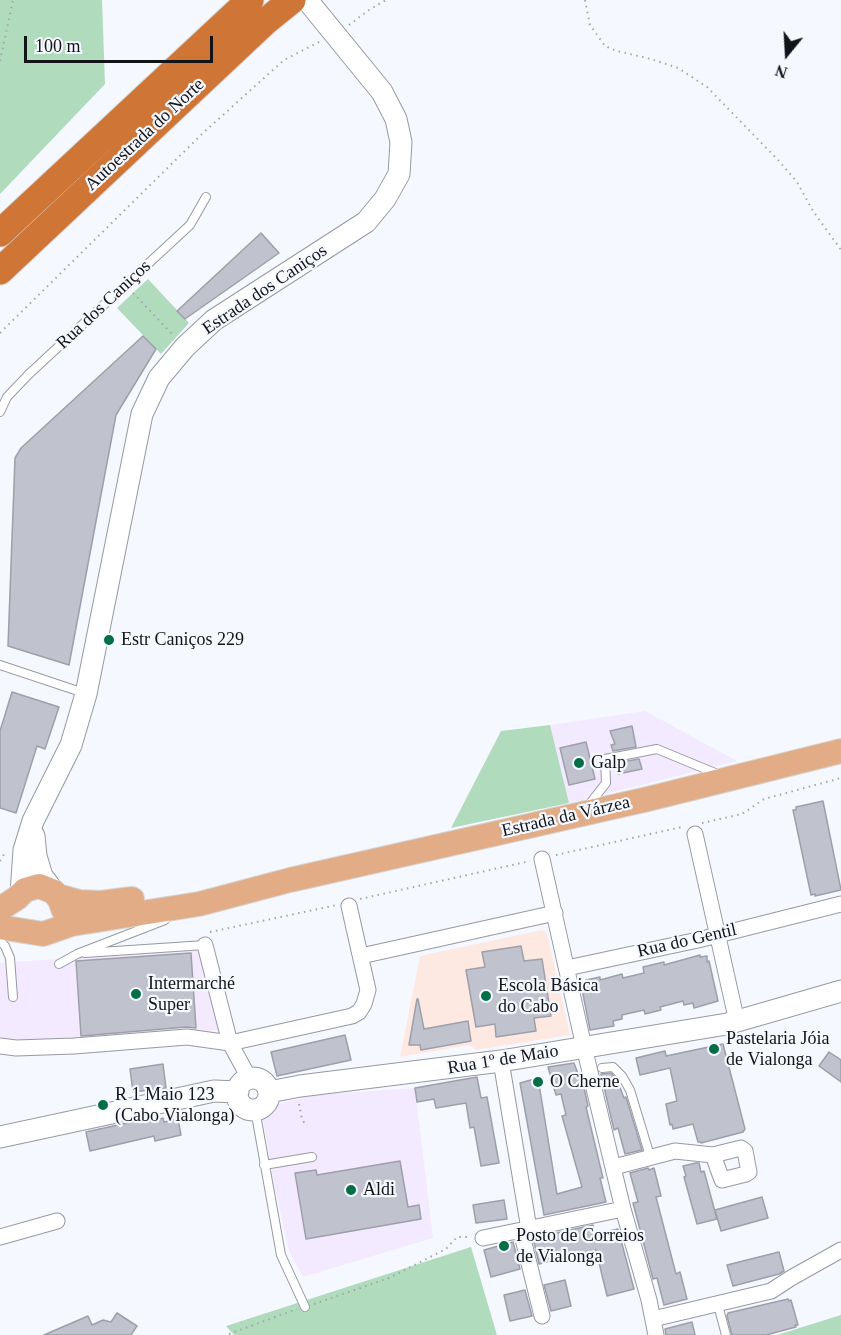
<!DOCTYPE html>
<meta charset="utf-8">
<style>
body{margin:0}
#map{position:relative;width:841px;height:1335px;overflow:hidden;background:#f6f8ff;font-family:"Times New Roman",serif}
canvas{display:block}
.north{position:absolute;left:757px;top:24px;width:60px;height:60px;-webkit-text-stroke:4px #f6f8ff;paint-order:stroke;rotate:198deg;font-size:16px;font-weight:700;line-height:24px;text-align:center;color:#131417}
.north::after{content:'';display:block;margin:auto;width:21px;height:27px;background:#131417;clip-path:polygon(50% 0,100% 100%,50% 72%,0 100%)}
.scale{position:absolute;left:24px;top:36px;width:189px;height:27px;box-sizing:border-box;border:3px solid #131417;border-top:0;padding-left:8px;font-size:18px;line-height:21px;white-space:nowrap;color:#131417;-webkit-text-stroke:4px #f6f8ff;paint-order:stroke}
</style>
<div id="map">
<canvas width="841" height="1335"></canvas>
<div class="north">N</div>
<div class="scale">100 m</div>
</div>
<script>
const g = document.querySelector('canvas').getContext('2d');
g.lineJoin = 'round';
function fill(path, color) { g.fillStyle = color; g.fill(path, 'evenodd'); }
const toPath = rows => new Path2D(rows.map(r => 'M' + r).join(''));
function trace(path, color, width, dash) { g.strokeStyle = color; g.lineWidth = width; g.lineCap = dash ? 'butt' : 'round'; g.setLineDash(dash || []); g.stroke(path); }
function drawText(font, color, halo, rows, align = 'center') {
  g.font = font + ' "Times New Roman",serif'; g.lineWidth = 4.5; g.setLineDash([]); g.textBaseline = 'middle'; g.strokeStyle = halo; g.fillStyle = color; for (const [text, x, y, turn = 0] of rows) {
    g.save(); g.translate(x, y); g.rotate((+turn || 0) * Math.PI / 180); g.textAlign = isNaN(turn) ? turn : align; if (halo) g.strokeText(text, 0, 0); g.fillText(text, 0, 0); g.restore();
  }
}
fill(toPath([
 [645,711,737,761,569,803,550,725],
 [201,949,218,1030,45,1041,0,1038,0,963],
 [415,1088,433,1238,303,1277,289,1251,274,1184,263,1119,271,1106,312,1095]
]), '#f3eaff');
fill(toPath([
 [542,930,547,933,570,1035,476,1050,470,1045,400,1057,420,956]
]), '#fde9e2');
fill(toPath([
 [0,0,102,0,105,84,0,194],
 [148,279,189,323,161,354,117,308],
 [550,725,569,803,451,828,501,731],
 [471,1247,497,1335,234,1335,226,1326],
 [841,1315,841,1335,777,1335]
]), '#b0dbbc');
const building = toPath([
 [261,233,279,253,185,319,177,311,261,233],
 [143,336,156,349,116,415,69,665,8,646,15,458,21,448,143,336],
 [12,692,59,707,45,749,37,746,16,813,0,808,0,731,12,692],
 [632,726,636,747,613,751,611,745,615,744,610,731,632,726],
 [586,742,595,779,569,785,560,748,586,742],
 [639,759,642,769,618,774,616,763,639,759],
 [823,801,841,890,815,896,815,894,811,895,793,810,796,810,796,807,823,801],
 [521,946,524,961,542,959,551,1016,534,1018,536,1031,496,1037,495,1024,476,1027,466,970,485,967,482,952,521,946],
 [191,953,196,1028,186,1027,81,1036,76,961,191,953],
 [700,955,700,957,707,956,707,962,709,961,718,1001,694,1008,693,1003,684,1005,683,1001,660,1007,661,1010,645,1014,644,1010,622,1015,622,1019,613,1021,614,1026,590,1030,581,984,586,982,586,980,600,977,600,980,622,974,623,978,644,973,643,967,664,962,664,965,700,955],
 [417,999,418,999,424,1029,468,1021,471,1041,421,1050,420,1045,409,1045,417,999],
 [345,1035,351,1060,277,1076,271,1052,345,1035],
 [723,1044,745,1129,743,1132,701,1143,701,1142,698,1142,693,1124,673,1129,672,1124,670,1125,666,1104,677,1101,670,1068,640,1075,636,1058,665,1051,666,1056,723,1044],
 [829,1052,841,1060,841,1082,819,1066,829,1052],
 [574,1063,580,1079,582,1079,588,1106,586,1107,603,1178,600,1178,606,1202,544,1215,520,1083,538,1078,557,1194,582,1187,562,1116,566,1115,561,1094,556,1095,548,1067,574,1063],
 [163,1064,166,1088,133,1092,130,1069,163,1064],
 [611,1073,617,1080,624,1098,626,1097,642,1150,625,1154,618,1128,614,1130,601,1074,611,1073],
 [477,1077,481,1098,487,1097,499,1163,481,1166,474,1127,470,1128,466,1103,436,1108,434,1099,417,1102,415,1088,477,1077],
 [163,1118,164,1122,178,1119,181,1135,155,1141,154,1136,90,1151,86,1132,145,1119,146,1122,163,1118],
 [400,1161,408,1207,419,1205,421,1219,306,1239,295,1173,316,1170,317,1175,400,1161],
 [696,1163,699,1163,701,1172,704,1171,717,1219,697,1224,684,1177,686,1176,683,1166,696,1163],
 [648,1168,649,1170,654,1168,661,1196,656,1197,676,1274,680,1272,687,1299,664,1305,657,1278,653,1279,633,1203,638,1202,630,1173,648,1168],
 [762,1197,768,1218,721,1231,715,1210,762,1197],
 [504,1200,507,1219,476,1223,473,1205,504,1200],
 [593,1225,595,1234,618,1229,634,1289,607,1296,596,1250,539,1264,533,1238,593,1225],
 [513,1242,520,1269,491,1277,484,1250,513,1242],
 [779,1252,784,1271,779,1274,733,1286,727,1265,779,1252],
 [565,1280,571,1306,551,1311,544,1285,565,1280],
 [525,1290,532,1316,510,1321,504,1295,525,1290],
 [788,1299,789,1301,791,1300,798,1325,795,1325,796,1327,766,1335,732,1335,727,1316,728,1313,788,1299],
 [117,1313,137,1326,131,1335,44,1335,88,1316,92,1325,103,1320,111,1322,117,1313],
 [692,1322,695,1335,666,1335,665,1329,692,1322]
]);
fill(building, '#c0c2cd');
trace(building, '#9d9faa', 1.5);
const lane = toPath([
 [0,412,7,397,29,374,190,225,206,197],
 [0,665,84,693],
 [588,806,606,783,605,759,657,749,720,775],
 [0,941,5,946,10,958,13,997],
 [85,953,205,945],
 [59,964,77,954,165,920],
 [602,1068,613,1067,622,1076,630,1090,650,1156],
 [255,1109,281,1255,305,1307],
 [264,1165,312,1157],
 [718,1305,726,1335]
]);
const street = toPath([
 [695,834,737,1022],
 [542,859,584,1047,623,1209,649,1300,656,1335],
 [205,945,230,1043,249,1078],
 [361,956,555,913],
 [567,968,698,940,841,904],
 [0,1046,16,1048,74,1046,187,1037,230,1043,352,1016,359,1012,364,1004,368,990,349,906],
 [501,1061,529,1229],
 [614,1167,675,1151,713,1155,741,1148,745,1151,749,1172,746,1174,722,1180,713,1155],
 [521,1231,542,1316],
 [0,1237,57,1221],
 [483,1238,623,1209],
 [653,1319,771,1291,791,1278,841,1250]
]);
const secondary = toPath([
 [34,836,36,856,42,876,54,892],
 [21,893,24,850,33,821,71,745,86,694,142,414,159,378,185,347,214,320,366,222,385,199,399,174,401,142,396,119,382,92,307,0],
 '237 1094a16 16 0 1 1 32 0a16 16 0 1 1-32 0Z',
 [269,1092,300,1086,501,1061,727,1024,841,991],
 [0,1137,214,1091,238,1092]
]);
const primary = toPath([
 [58,896,79,902,101,903,132,899],
 [0,909,17,898,25,890,39,886,54,892,60,900,63,909],
 [0,927,43,934,72,924,199,904,290,880,648,799,841,751]
]);
const highway = toPath([
 [0,233,250,0],
 [0,271,266,21,292,0]
]);
trace(lane, '#9799a3', 10);
trace(street, '#9799a3', 17);
trace(secondary, '#9799a3', 23);
trace(primary, '#d5d5d5', 26);
trace(highway, '#d5d5d5', 29);
trace(toPath([
 [585,0,590,25,605,46,617,51,651,59,678,68,707,87,779,161,797,182,813,211,841,250],
 [349,25,369,10,386,0],
 [0,61,13,0],
 [133,293,174,336],
 [0,333,203,133,284,60,321,41],
 [702,823,742,814,764,799,841,778],
 [556,855,682,827],
 [0,861,6,851],
 [360,899,530,861],
 [210,932,337,905],
 [299,1104,302,1119,306,1126],
 [314,1304,389,1278,446,1249,457,1237,471,1237],
 [229,1334,297,1309]
]), '#a3a5aa', 2, [1.5, 4.5]);
trace(lane, '#fff', 8);
trace(street, '#fff', 15);
trace(secondary, '#fff', 21);
trace(primary, '#e2ad86', 24);
trace(highway, '#cf7636', 27);
for (const [x, y, r, color] of [
 [109,640,6,"#036f47"],
 [579,763,6,"#036f47"],
 [136,994,6,"#036f47"],
 [486,996,6,"#036f47"],
 [714,1049,6,"#036f47"],
 [538,1082,6,"#036f47"],
 [103,1105,6,"#036f47"],
 [351,1190,6,"#036f47"],
 [504,1246,6,"#036f47"]
]) { const dot = new Path2D(); dot.arc(x, y, r, 0, 2 * Math.PI); g.fillStyle = color; g.fill(dot); trace(dot, '#f6f8ff', 2); }
drawText('18px', '#131417', '#f6f8ff', [
 ["Autoestrada do Norte",145,135,-43],
 ["Estrada dos Caniços",265,290,-34],
 ["Rua dos Caniços",104,305,-43],
 ["Estrada da Várzea",566,817,-13],
 ["Rua do Gentil",687,941,-13],
 ["Rua 1º de Maio",503,1060,-9]
]);
drawText('18px', '#131417', '#f6f8ff', [
 ["Estr Caniços 229",121,640],
 ["Galp",591,763],
 ["Intermarché",148,984],
 ["Super",148,1005],
 ["Escola Básica",498,986],
 ["do Cabo",498,1007],
 ["Pastelaria Jóia",726,1039],
 ["de Vialonga",726,1060],
 ["O Cherne",550,1082],
 ["R 1 Maio 123",115,1095],
 ["(Cabo Vialonga)",115,1116],
 ["Aldi",363,1190],
 ["Posto de Correios",516,1236],
 ["de Vialonga",516,1257]
], 'left');
</script>
